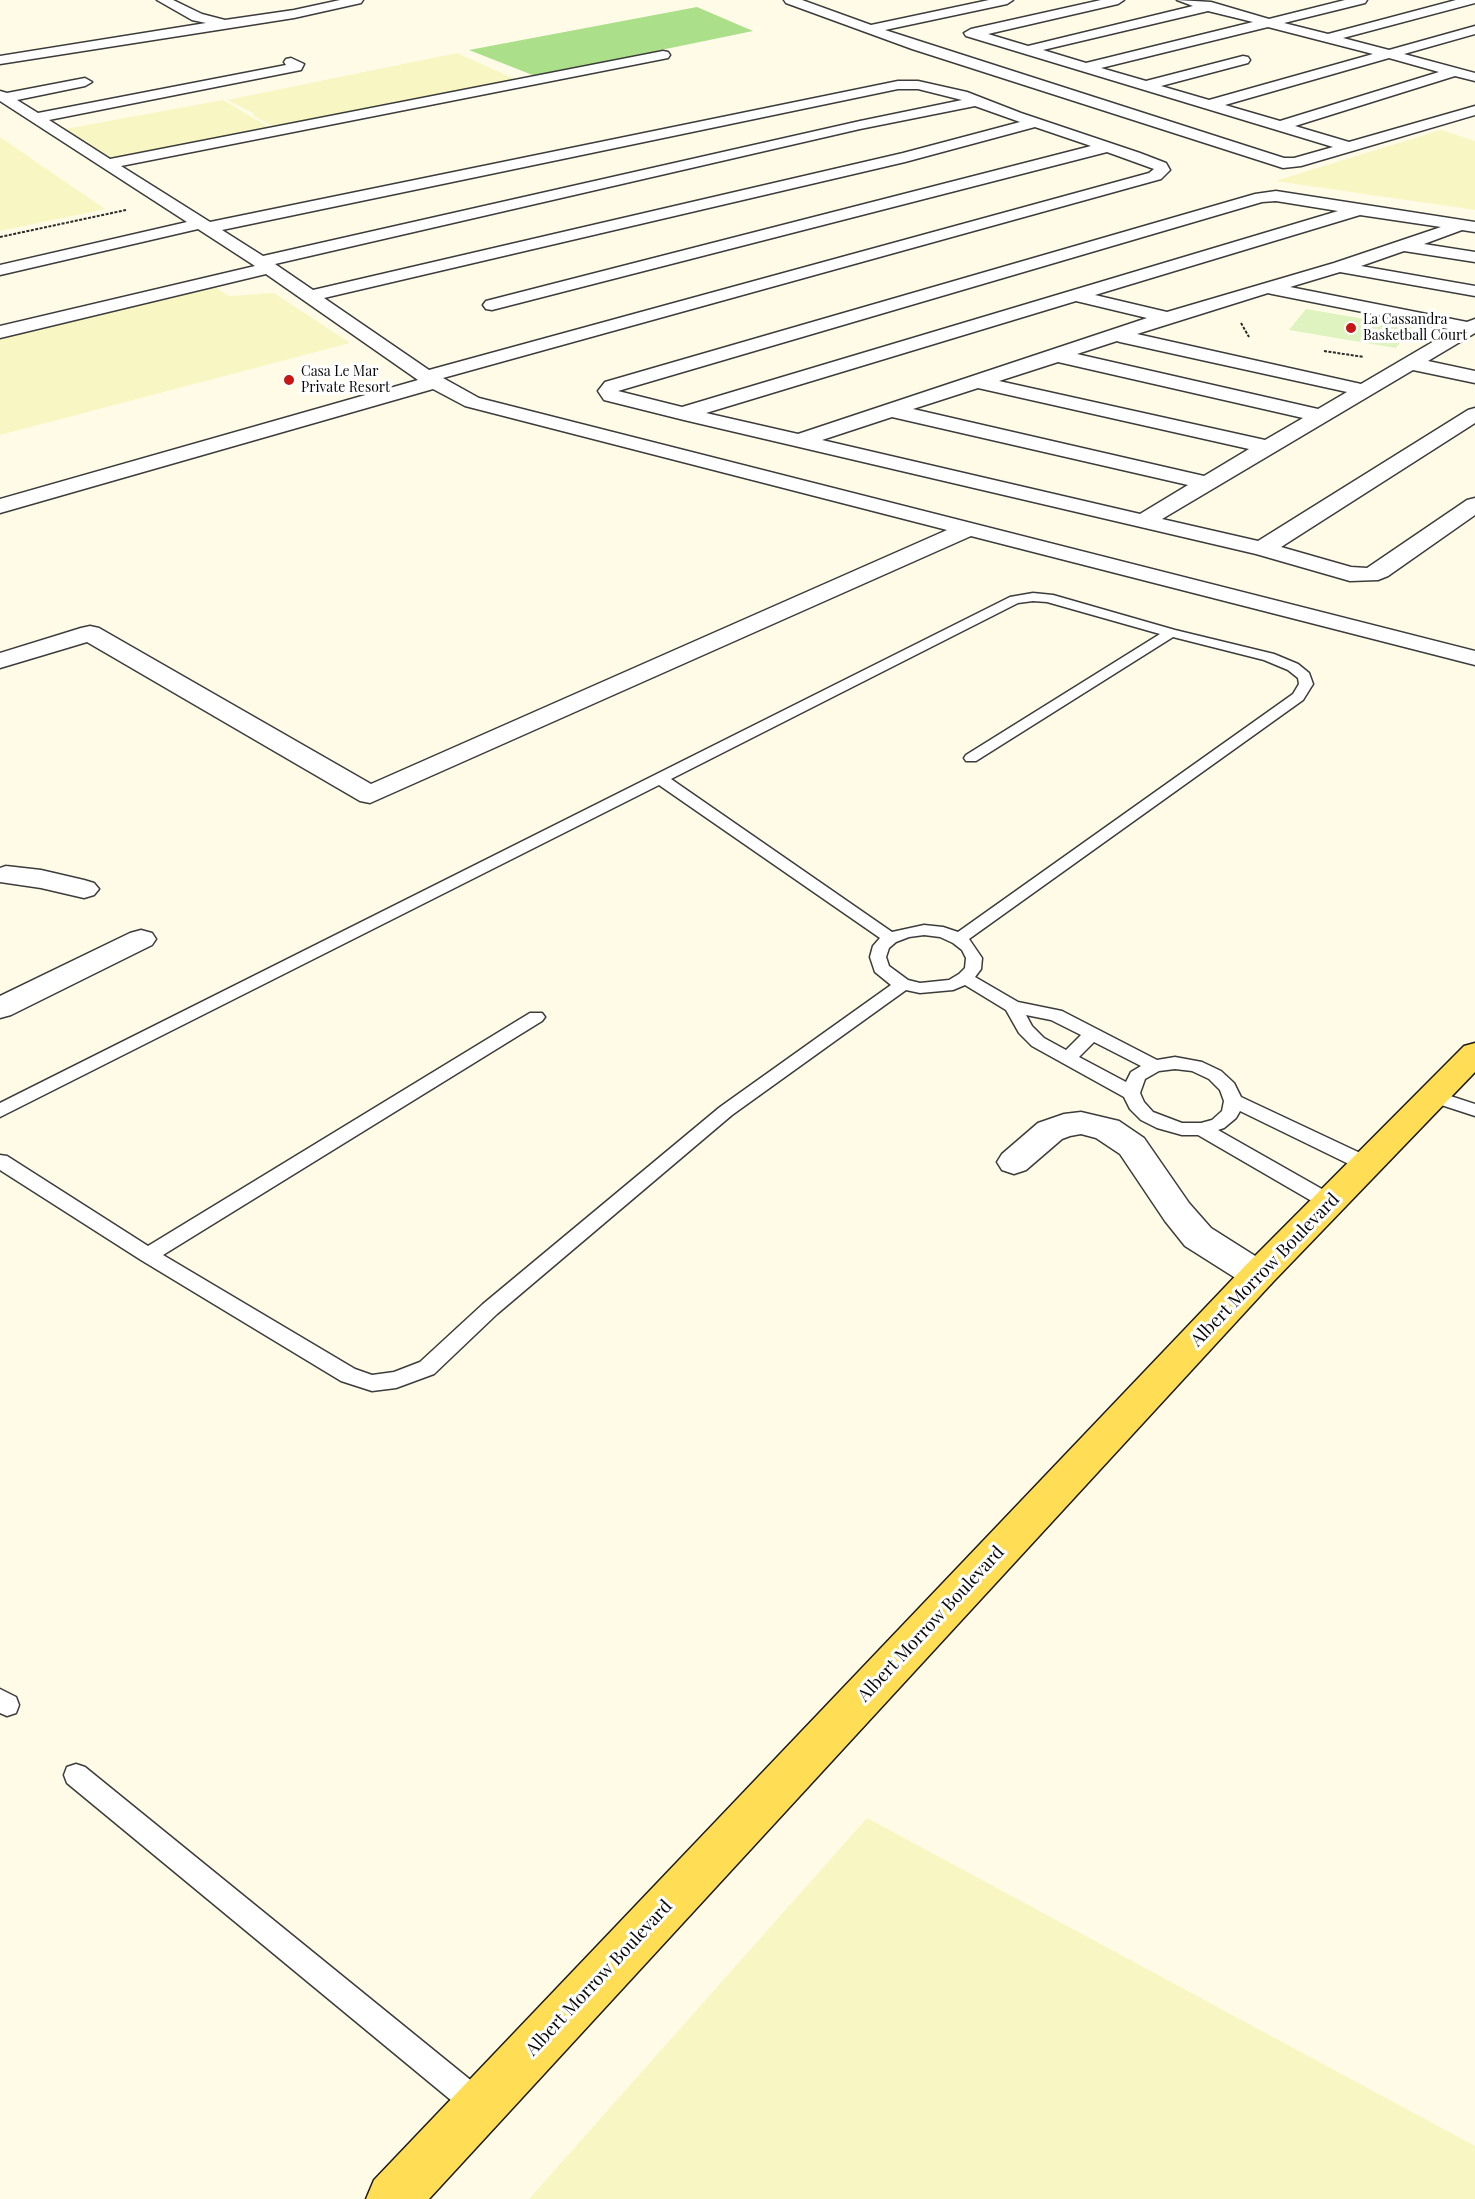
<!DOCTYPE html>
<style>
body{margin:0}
canvas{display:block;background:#fffbe6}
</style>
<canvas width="1475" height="2199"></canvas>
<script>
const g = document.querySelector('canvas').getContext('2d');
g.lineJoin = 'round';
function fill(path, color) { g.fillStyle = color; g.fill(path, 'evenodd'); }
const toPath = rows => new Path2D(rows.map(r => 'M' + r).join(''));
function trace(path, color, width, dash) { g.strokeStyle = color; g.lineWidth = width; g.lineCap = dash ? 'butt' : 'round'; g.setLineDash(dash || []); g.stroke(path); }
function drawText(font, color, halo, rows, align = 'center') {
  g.font = font + ' "Playfair Display",serif'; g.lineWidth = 6; g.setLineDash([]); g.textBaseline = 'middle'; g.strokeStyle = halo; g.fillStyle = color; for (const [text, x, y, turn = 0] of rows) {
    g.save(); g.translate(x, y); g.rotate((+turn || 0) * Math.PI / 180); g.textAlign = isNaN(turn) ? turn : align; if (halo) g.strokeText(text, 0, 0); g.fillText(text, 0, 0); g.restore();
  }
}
fill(toPath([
 [457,53,517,80,276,128,254,116,253,113,227,100],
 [223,100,274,130,113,161,65,129],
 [1441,130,1475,141,1475,210,1275,181],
 [0,137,105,209,0,231],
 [209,283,229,296,274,293,350,343,0,435,0,336],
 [867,1818,1475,2146,1475,2199,529,2199]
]), '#f8f6c3');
fill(toPath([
 [697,7,753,31,535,76,469,50]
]), '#acdf8a');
fill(toPath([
 [1306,309,1412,327,1396,348,1289,330]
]), '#def3bf');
const service = toPath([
 [1033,593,1053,595,1175,630,1274,654,1298,664,1309,673,1313,684,1303,700,969,939,982,958,981,969,975,977,1018,1002,1062,1011,1157,1060,1175,1057,1202,1062,1221,1071,1234,1083,1241,1097,1373,1159,1375,1164,1373,1169,1366,1170,1359,1169,1240,1111,1236,1118,1224,1128,1218,1130,1336,1197,1339,1202,1336,1207,1329,1209,1322,1207,1198,1135,1182,1135,1157,1128,1141,1120,1130,1109,1124,1097,1032,1046,1019,1033,1006,1010,965,985,953,990,920,993,906,990,732,1115,497,1314,434,1374,396,1388,372,1391,341,1381,141,1260,0,1170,0,1155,7,1156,148,1246,530,1013,542,1013,545,1017,542,1021,163,1255,355,1369,372,1375,394,1372,420,1362,483,1304,720,1107,891,985,875,972,870,957,873,946,880,938,659,785,0,1117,0,1103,1010,597,1033,593],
 [1033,601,1047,602,1160,634,966,755,964,758,966,761,976,761,1173,637,1264,660,1288,670,1298,678,1299,684,1293,694,958,932,943,927,924,925,892,932,671,779,1018,603,1033,601],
 [924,935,940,937,953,943,962,950,966,958,965,968,959,974,949,980,920,983,908,980,889,966,886,957,889,948,896,942,909,937,924,935],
 [1026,1015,1051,1020,1081,1035,1066,1050,1044,1038,1032,1026,1026,1015],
 [1094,1042,1141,1066,1131,1072,1126,1082,1079,1057,1094,1042],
 [1175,1069,1192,1071,1209,1079,1220,1090,1224,1101,1222,1111,1212,1120,1201,1123,1182,1123,1153,1112,1144,1102,1140,1093,1145,1079,1159,1071,1175,1069],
 [1432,1090,1475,1104,1475,1116,1426,1100,1423,1096,1426,1092,1432,1090],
 [0,1689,16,1697,19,1705,16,1713,7,1716,0,1713,0,1689],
 [76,1764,85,1767,489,2095,493,2105,489,2115,479,2119,469,2115,67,1783,64,1775,67,1767,76,1764]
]);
const minor = toPath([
 [157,0,173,0,202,14,225,20,294,10,340,0,363,0,361,3,294,18,0,64,0,56,206,23,192,20,157,0],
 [784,0,802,0,871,25,989,0,1013,0,1007,4,885,30,1284,158,1294,158,1333,147,966,36,964,33,971,29,1101,0,1124,0,1118,4,988,34,1028,46,1193,6,1177,0,1211,2,1269,19,1345,0,1367,0,1365,3,1284,23,1328,34,1456,0,1475,0,1475,3,1343,38,1389,50,1475,26,1475,34,1404,54,1475,73,1475,81,1455,76,1295,126,1349,142,1475,106,1475,115,1301,166,1283,168,912,49,786,3,784,0],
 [1208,11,1253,22,1086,63,1043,50,1208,11],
 [1268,27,1373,54,1209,100,1161,86,1248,63,1250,60,1248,57,1243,56,1146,81,1101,68,1268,27],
 [1389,58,1439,72,1280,121,1225,105,1389,58],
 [663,51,668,52,670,55,668,58,121,166,210,222,898,81,918,81,967,92,1021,113,1140,153,1166,163,1170,170,1161,179,443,378,479,398,1475,651,1475,665,971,536,370,803,360,801,87,642,0,668,0,653,81,628,90,626,99,628,371,784,947,530,465,406,433,389,0,513,0,499,418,380,266,274,0,338,0,326,255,266,198,229,0,275,0,265,187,222,0,101,0,91,7,93,85,78,92,82,85,86,17,100,38,113,286,65,284,62,286,59,291,58,304,64,301,70,296,71,49,120,110,159,663,51],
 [898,89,918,89,962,100,860,121,263,256,222,230,898,89],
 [975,106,1020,122,903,153,313,290,275,264,860,129,975,106],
 [1035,127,1091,146,486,301,483,305,486,309,492,310,1107,152,1154,169,1149,173,429,370,324,298,905,162,1035,127],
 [1276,191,1475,222,1475,232,1462,230,1424,244,1475,252,1475,262,1404,251,1361,266,1475,286,1475,296,1340,272,1290,287,1467,322,1475,319,1475,333,1428,361,1475,371,1475,383,1413,370,1162,519,1258,541,1468,410,1475,408,1475,423,1281,547,1351,567,1367,568,1467,500,1475,498,1475,515,1388,576,1378,580,1350,581,1256,554,684,420,604,400,598,391,605,382,1255,194,1276,191],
 [1276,201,1338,211,682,407,618,391,1262,202,1276,201],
 [1360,215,1441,227,1334,263,1167,312,1095,295,1360,215],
 [1268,293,1272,294,1453,330,1361,384,1137,334,1268,293],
 [1076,301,1147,318,798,434,706,413,1076,301],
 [1117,341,1120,342,1347,392,1318,409,1077,354,1117,341],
 [1058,362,1303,418,1265,440,999,381,1058,362],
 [978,388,1249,449,1204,476,913,409,978,388],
 [892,417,1188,485,1140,514,822,440,892,417],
 [6,866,41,870,84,880,94,883,99,889,94,895,84,898,41,888,0,882,0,868,6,866],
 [141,930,152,933,156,939,152,945,11,1015,0,1018,0,996,130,933,141,930],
 [1081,1112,1119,1121,1144,1138,1189,1203,1211,1228,1271,1266,1276,1275,1271,1284,1258,1288,1245,1284,1185,1246,1165,1221,1120,1154,1096,1138,1081,1134,1070,1136,1062,1139,1026,1170,1014,1174,1002,1170,997,1162,1002,1154,1038,1123,1064,1114,1081,1112]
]);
const primary = toPath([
 [1475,1043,1475,1072,1271,1284,429,2199,366,2199,374,2180,1245,1266,1464,1046,1475,1043]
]);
trace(service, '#3c3c3c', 3);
trace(minor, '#3c3c3c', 3);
trace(primary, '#1a1a1a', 3);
trace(toPath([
 [0,237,126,210],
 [1241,323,1249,337],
 [1324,351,1364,357]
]), '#2b2b2b', 2, [3, 1.5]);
fill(service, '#fff');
fill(minor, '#fff');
fill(primary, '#ffde56');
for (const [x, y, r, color] of [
 [1351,328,6,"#c61615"],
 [289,380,6,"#c61615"]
]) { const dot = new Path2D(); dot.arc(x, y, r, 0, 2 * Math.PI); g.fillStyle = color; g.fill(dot); trace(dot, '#fff', 2); }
drawText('14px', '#090909', '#fff', [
 ["La Cassandra",1363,320],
 ["Basketball Court",1363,336],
 ["Casa Le Mar",301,372],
 ["Private Resort",301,388]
], 'left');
drawText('18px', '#090909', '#fff', [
 ["Albert Morrow Boulevard",1265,1270,-46],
 ["Albert Morrow Boulevard",931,1624,-47],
 ["Albert Morrow Boulevard",599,1978,-47]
]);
</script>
